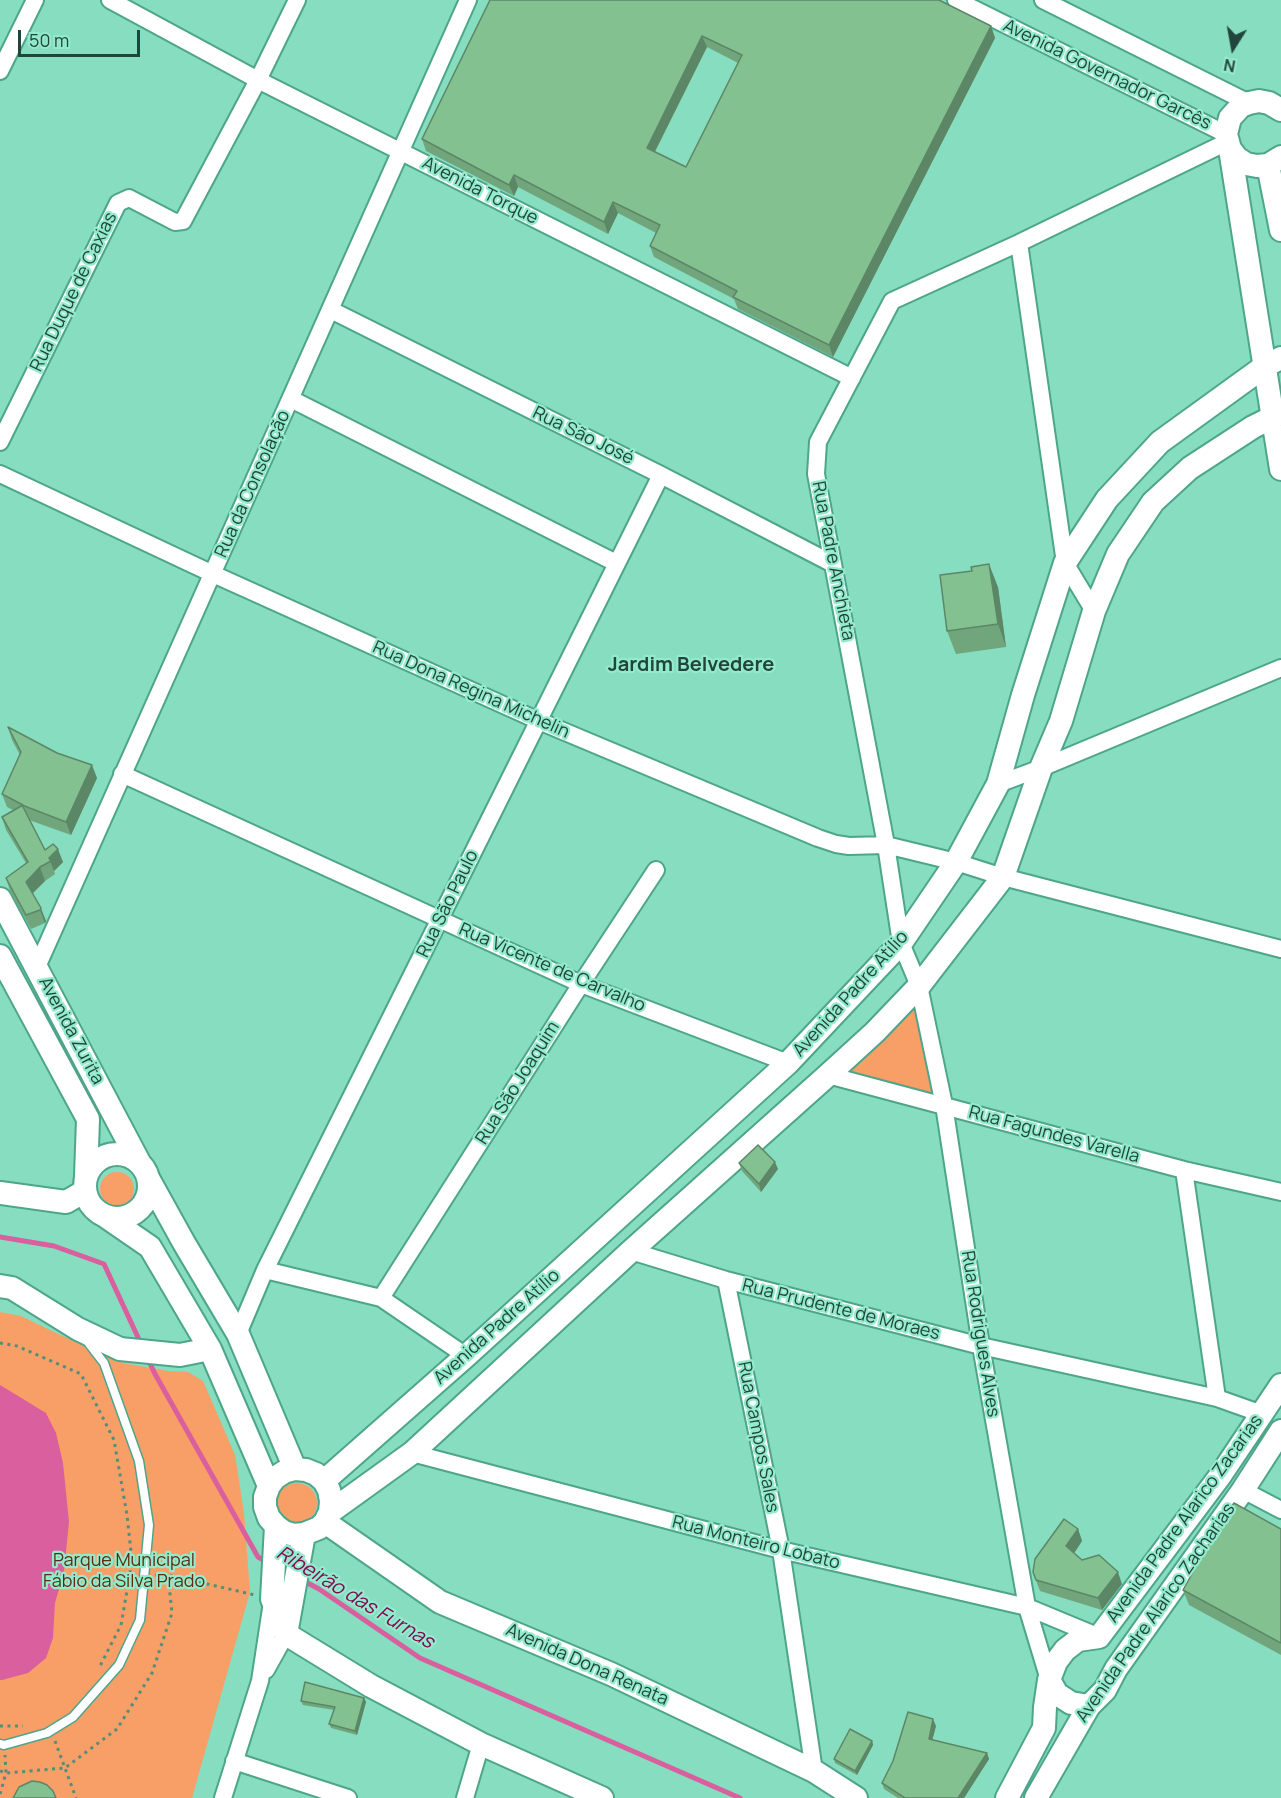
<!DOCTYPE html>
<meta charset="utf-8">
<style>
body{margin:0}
#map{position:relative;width:1281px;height:1798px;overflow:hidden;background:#86ddc0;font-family:Manrope,sans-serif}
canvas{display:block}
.north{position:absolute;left:1203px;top:18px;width:60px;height:60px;-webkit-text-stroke:4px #93eacd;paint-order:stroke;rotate:191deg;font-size:16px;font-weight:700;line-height:24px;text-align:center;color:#21453a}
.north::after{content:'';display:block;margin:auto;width:21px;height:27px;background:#21453a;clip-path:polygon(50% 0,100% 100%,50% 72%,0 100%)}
.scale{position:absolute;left:18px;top:30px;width:122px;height:27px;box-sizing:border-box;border:3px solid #21453a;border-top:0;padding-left:8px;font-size:18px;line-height:21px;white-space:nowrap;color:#21453a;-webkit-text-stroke:4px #93eacd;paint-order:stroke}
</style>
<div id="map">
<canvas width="1281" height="1798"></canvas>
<div class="north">N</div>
<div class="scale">50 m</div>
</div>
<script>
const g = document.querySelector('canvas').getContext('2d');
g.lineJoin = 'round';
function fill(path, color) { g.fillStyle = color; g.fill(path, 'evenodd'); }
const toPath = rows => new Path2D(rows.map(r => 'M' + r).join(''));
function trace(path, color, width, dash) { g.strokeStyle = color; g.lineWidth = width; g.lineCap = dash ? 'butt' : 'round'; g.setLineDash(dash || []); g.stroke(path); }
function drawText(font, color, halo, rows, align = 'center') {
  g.font = font + ' Manrope,sans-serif'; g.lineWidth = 4.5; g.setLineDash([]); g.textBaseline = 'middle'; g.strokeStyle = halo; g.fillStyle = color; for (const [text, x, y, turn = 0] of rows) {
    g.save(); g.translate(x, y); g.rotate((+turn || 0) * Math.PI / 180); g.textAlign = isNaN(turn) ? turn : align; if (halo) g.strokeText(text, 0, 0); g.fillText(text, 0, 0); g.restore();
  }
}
fill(toPath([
 [915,1008,934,1097,843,1072],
 '100 1189a17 17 0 1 1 34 0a17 17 0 1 1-34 0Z',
 [0,1312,21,1316,56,1333,123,1363,168,1371,188,1372,203,1381,235,1455,244,1513,250,1592,192,1798,0,1798],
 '277 1503a20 20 0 1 1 40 0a20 20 0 1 1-40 0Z'
]), '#f89e67');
fill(toPath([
 [0,1385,46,1413,56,1433,63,1463,69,1522,64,1571,55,1603,53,1638,46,1658,28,1673,2,1680,0,1680]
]), '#da5f9e');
trace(toPath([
 [0,1237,54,1246,104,1264,142,1346],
 [147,1357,155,1374,258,1557,267,1562],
 [302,1580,319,1589,420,1658,740,1798]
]), '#da5f9e', 5);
const lane = toPath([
 [0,1744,4,1745,47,1733,73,1717,119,1665,140,1620,149,1525,139,1461,104,1363,87,1341]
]);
const street = toPath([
 [110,0,258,80,852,378],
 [956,0,1226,134],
 [1043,0,1249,103],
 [0,71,35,0],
 [1019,243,1065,563,1094,611],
 [331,310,661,475,833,564],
 [291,399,616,563],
 [0,442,118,203,129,198,175,222,183,221,258,80,297,0],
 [0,474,213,574,539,721,818,838,836,844,849,846,886,845,956,862,1003,877,1281,949],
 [122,774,581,984,788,1063],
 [998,784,1041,768,1281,668],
 [37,967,468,0],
 [828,1075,1184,1170,1281,1192],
 [1184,1170,1217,1398],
 [631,1251,726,1280,981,1346,1217,1398,1262,1414],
 [265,1270,381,1298,466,1356],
 [726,1280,781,1550,814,1771],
 [381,1298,581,984,656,870],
 [238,1334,265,1270,661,475],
 [412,1453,781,1550,1027,1607,1097,1636],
 [1243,1490,1281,1510],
 [266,1670,286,1634],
 [1049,1680,1027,1607,981,1346,944,1105,919,986,901,943,886,845,816,474,818,442,892,301,1019,243,1227,142],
 [234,1761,348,1798],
 [223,1798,260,1681,272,1602],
 [465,1798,481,1744]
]);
const secondary = toPath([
 [1281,110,1269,103,1259,101,1249,103,1241,106,1230,118,1226,134,1230,149,1237,158,1246,164,1257,166,1268,165,1281,157],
 [1230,149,1281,469],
 [1268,165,1281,230],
 [0,899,140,1164],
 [0,956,88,1119,86,1176],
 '85 1186a32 32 0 1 1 64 0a32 32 0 1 1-64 0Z',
 [148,1178,184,1243,238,1334,295,1469],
 [0,1193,66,1202,85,1191],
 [105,1216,150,1247,210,1349,269,1486],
 [0,1286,12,1288,78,1329,120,1349,180,1355,210,1349],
 [324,1481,466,1356,788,1063,901,943,956,862,998,784,1023,695,1065,563,1107,499,1160,442,1265,366,1281,358],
 [330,1512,331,1501,329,1490,324,1481,316,1474,306,1470,295,1469,284,1472,275,1478,269,1486,265,1497,265,1507,269,1518,276,1526,284,1532,294,1535,304,1534,319,1528,325,1522,330,1512,412,1453,631,1251,828,1075,875,1032,919,986,1003,877,1041,768,1061,721,1094,611,1118,554,1153,502,1190,468,1253,427,1281,413],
 [325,1522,440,1602,611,1674,814,1771,856,1798],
 [276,1526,272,1599,286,1634,371,1686,481,1744,602,1798],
 [286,1634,304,1534],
 [1049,1680,1057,1694,1071,1703,1089,1706],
 [1007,1798,1044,1728,1045,1707,1049,1680,1056,1662,1065,1650,1078,1640,1099,1637,1220,1476,1281,1385],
 [1036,1798,1089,1706,1105,1690,1116,1669,1243,1490,1281,1431]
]);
trace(lane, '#4da58a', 11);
trace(street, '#4da58a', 20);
trace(secondary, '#4da58a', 26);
trace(toPath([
 [0,1343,17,1346,81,1374,114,1440,127,1515,131,1552,130,1574,121,1625,100,1666],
 [155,1575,168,1575,255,1595],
 [0,1726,23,1726],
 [55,1741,76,1798],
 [0,1771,6,1773,65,1768,117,1729,152,1673,172,1613,168,1575],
 [0,1794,6,1773,5,1755]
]), '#528f7b', 3, [3, 4.5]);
trace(lane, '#fff', 8);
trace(street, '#fff', 16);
trace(secondary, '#fff', 22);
fill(toPath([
 [490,0,991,26,995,38,833,357,738,309,734,299,654,257,650,246,656,233,618,213,608,234,518,187,514,196,426,151,422,139],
 [707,47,738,63,686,167,655,152],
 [998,587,1006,647,956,654,947,631],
 [8,727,97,778,71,835,29,820,45,850,63,862,54,871,55,874,45,881,32,893,46,921,45,923,31,929,10,891,6,878,26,863,6,830,2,817,13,810,7,807,2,794,20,755,12,740],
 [739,1163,778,1169,761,1192,742,1171],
 [1078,1529,1082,1541,1074,1553,1082,1560,1122,1584,1102,1610,1040,1591,1033,1572],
 [1281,1529,1281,1655,1189,1605,1183,1590],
 [364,1698,366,1702,357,1735,331,1728,329,1724,334,1710,303,1705,301,1701],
 [936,1726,932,1740,987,1753,989,1759,964,1798,898,1798,884,1789,882,1783],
 [872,1741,873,1745,857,1775,835,1763,834,1759]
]), '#71a67d');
fill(toPath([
 [991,26,995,38,833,357,829,345],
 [702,36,707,47,651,159,647,148],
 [514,175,518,187,514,196,509,185],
 [613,202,618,213,608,234,604,222],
 [989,564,998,587,1006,647,998,624],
 [92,765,97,778,71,835,66,822],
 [58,849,63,862,54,871,49,858],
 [40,867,45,881,31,895,26,882],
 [41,908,46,921,45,923,40,910],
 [775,1162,778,1169,761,1192,759,1184],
 [1078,1529,1082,1541,1071,1558,1066,1546],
 [1118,1572,1122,1584,1102,1610,1098,1598],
 [364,1698,366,1702,357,1735,355,1731],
 [933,1719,936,1726,931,1745,929,1739],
 [872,1741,873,1745,857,1775,855,1771],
 [987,1753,989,1759,964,1798,958,1798]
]), '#5c8766');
const building = toPath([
 [490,0,939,0,991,26,829,345,733,297,737,291,650,246,660,225,613,202,604,222,514,175,509,185,422,139,490,0],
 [702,36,742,55,686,167,647,148,702,36],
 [989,564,998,624,947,631,940,575,972,571,971,567,989,564],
 [8,727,57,753,92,765,66,822,22,805,45,850,53,844,58,849,49,858,51,861,40,867,26,882,41,908,40,910,26,915,6,878,28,862,2,817,23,805,2,794,21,752,8,727],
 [758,1145,775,1162,759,1184,739,1163,758,1145],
 [1234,1503,1281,1529,1281,1643,1183,1590,1222,1520,1234,1503],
 [1064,1519,1078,1529,1066,1546,1082,1560,1099,1555,1118,1572,1098,1598,1036,1580,1033,1572,1035,1559,1064,1519],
 [305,1682,364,1698,355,1731,329,1724,335,1707,301,1701,305,1682],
 [908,1712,933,1719,929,1739,987,1753,958,1798,905,1798,882,1783,893,1761,908,1712],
 [850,1729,872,1741,855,1771,834,1759,850,1729],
 [32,1781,40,1782,47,1785,53,1791,56,1798,13,1798,19,1787,32,1781]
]);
fill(building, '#83c191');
trace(building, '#5c8766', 1.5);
drawText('18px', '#21453a', '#93eacd', [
 ["Avenida Governador Garcês",1107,75,26],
 ["Avenida Torque",480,191,27],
 ["Rua Duque de Caxias",74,292,-64],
 ["Rua São José",583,436,26],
 ["Rua da Consolação",253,484,-66],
 ["Rua Padre Anchieta",833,561,79],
 ["Rua Dona Regina Michelin",471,690,24],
 ["Rua São Paulo",448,904,-64],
 ["Rua Vicente de Carvalho",552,968,23],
 ["Avenida Padre Atílio",851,994,-48],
 ["Avenida Zurita",71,1031,62],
 ["Rua São Joaquim",518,1083,-58],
 ["Rua Fagundes Varella",1054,1135,15],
 ["Rua Prudente de Moraes",841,1310,14],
 ["Avenida Padre Atílio",497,1327,-42],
 ["Rua Rodrigues Alves",980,1334,81],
 ["Rua Campos Sales",758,1437,79],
 ["Avenida Padre Alarico Zacarias",1185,1519,-54],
 ["Rua Monteiro Lobato",756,1543,14],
 ["Avenida Padre Alarico Zacharias",1156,1613,-55],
 ["Avenida Dona Renata",587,1665,24]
]);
drawText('18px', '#5b2d0e', '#93eacd', [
 ["Parque Municipal",124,1561],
 ["Fábio da Silva Prado",124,1582]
]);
drawText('bold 20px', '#21453a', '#93eacd', [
 ["Jardim Belvedere",691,665]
]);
drawText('italic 20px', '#800b52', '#93eacd', [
 ["Ribeirão das Furnas",355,1598,31]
]);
</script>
